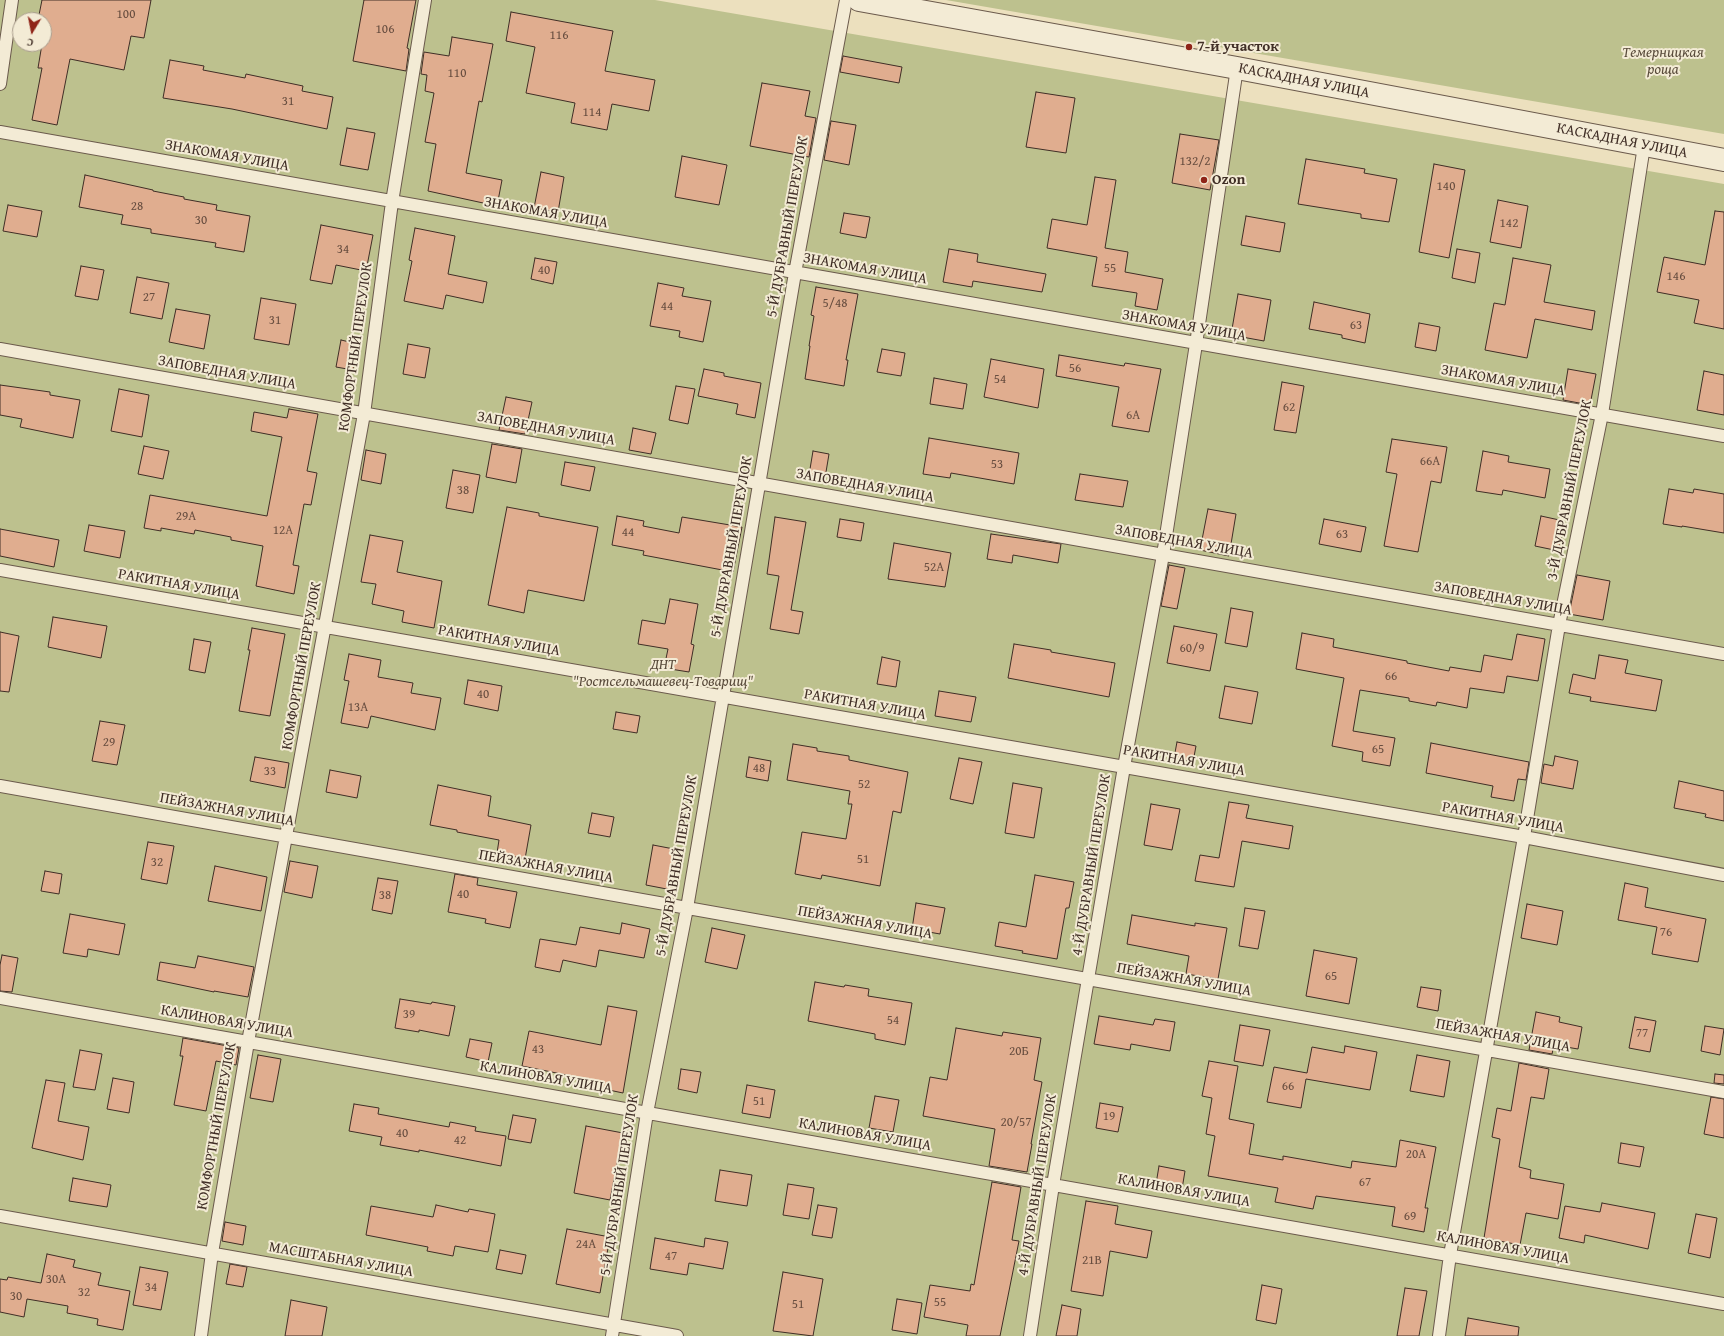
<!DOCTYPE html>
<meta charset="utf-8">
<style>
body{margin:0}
#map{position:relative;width:1724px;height:1336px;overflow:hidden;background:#ece0be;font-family:"Gentium Book Plus",serif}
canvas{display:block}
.north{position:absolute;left:12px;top:12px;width:40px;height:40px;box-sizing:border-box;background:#f3ebd5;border:1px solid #ab9f8f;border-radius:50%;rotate:190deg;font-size:11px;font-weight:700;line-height:16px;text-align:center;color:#402e26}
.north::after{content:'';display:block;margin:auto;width:14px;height:18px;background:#8f2418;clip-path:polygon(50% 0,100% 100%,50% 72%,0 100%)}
</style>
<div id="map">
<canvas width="1724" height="1336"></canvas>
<div class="north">С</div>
</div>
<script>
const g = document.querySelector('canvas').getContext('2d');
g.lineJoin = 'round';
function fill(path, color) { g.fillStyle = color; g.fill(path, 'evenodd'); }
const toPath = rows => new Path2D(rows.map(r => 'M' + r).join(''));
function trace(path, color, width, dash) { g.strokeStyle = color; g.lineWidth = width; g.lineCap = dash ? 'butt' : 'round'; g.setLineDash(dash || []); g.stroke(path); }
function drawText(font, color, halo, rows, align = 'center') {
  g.font = font + ' "Gentium Book Plus",serif'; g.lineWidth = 4; g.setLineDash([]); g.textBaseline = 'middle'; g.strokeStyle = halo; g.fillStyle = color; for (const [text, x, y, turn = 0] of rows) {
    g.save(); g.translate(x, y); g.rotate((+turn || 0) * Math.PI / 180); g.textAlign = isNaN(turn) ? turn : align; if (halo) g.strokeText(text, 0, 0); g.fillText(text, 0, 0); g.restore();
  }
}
fill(toPath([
 [0,0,655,0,1724,184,1724,1336,0,1336],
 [20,20,44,20,44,44,20,44],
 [946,0,1724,0,1724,134]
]), '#bdc18e');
const building = toPath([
 [42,0,151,0,144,38,131,36,124,70,70,59,57,125,32,120,42,68,38,68,42,44,44,44,46,21,38,20,42,0],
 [364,0,416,0,407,48,409,49,406,71,353,61,364,0],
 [511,12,613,31,605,71,655,80,649,111,612,104,607,130,571,123,575,103,526,93,535,47,506,41,511,12],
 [452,37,493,44,482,102,479,101,466,173,502,180,497,206,428,191,436,144,425,142,434,93,425,91,427,75,421,74,424,52,449,56,452,37],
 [843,56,902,67,899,83,840,72,843,56],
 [170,60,204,66,203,70,245,78,246,74,303,86,302,91,333,97,327,129,232,109,163,98,170,60],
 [762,83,810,91,805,116,816,118,809,157,750,146,762,83],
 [1036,92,1075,98,1066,153,1026,147,1036,92],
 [831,121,856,125,849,165,824,160,831,121],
 [347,128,375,133,368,170,340,165,347,128],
 [1180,134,1219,140,1210,190,1172,183,1180,134],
 [682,156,727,165,719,205,675,197,682,156],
 [1306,159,1365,169,1364,173,1397,179,1389,222,1361,218,1361,214,1298,204,1306,159],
 [1434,164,1465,170,1449,258,1419,252,1434,164],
 [541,172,564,177,558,212,534,208,541,172],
 [85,175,153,190,153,191,184,197,184,199,217,205,216,210,250,216,244,252,215,247,216,243,151,233,151,229,121,224,123,215,79,207,85,175],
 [1095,177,1116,180,1105,248,1128,252,1125,272,1163,279,1157,310,1135,306,1137,293,1092,286,1097,257,1047,248,1052,219,1087,225,1095,177],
 [1498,200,1528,206,1521,248,1490,242,1498,200],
 [8,205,42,211,37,237,3,231,8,205],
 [1715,211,1724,212,1724,329,1694,323,1699,300,1657,292,1664,257,1705,265,1715,211],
 [844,213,870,217,866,238,840,233,844,213],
 [1246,216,1285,223,1280,252,1241,245,1246,216],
 [321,225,373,235,366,271,336,265,332,284,310,280,321,225],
 [415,228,455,236,448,274,487,282,483,303,446,295,443,309,404,301,412,261,409,260,415,228],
 [949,249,978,254,977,262,1046,274,1042,292,973,281,972,287,943,282,949,249],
 [1457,249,1480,253,1475,283,1452,278,1457,249],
 [535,258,557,262,553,284,531,279,535,258],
 [1513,258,1551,265,1544,302,1595,311,1592,330,1535,319,1527,358,1485,350,1494,303,1505,305,1513,258],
 [81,266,104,270,98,300,75,296,81,266],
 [137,277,169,283,162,319,130,313,137,277],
 [658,283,684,288,682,296,711,301,703,342,679,337,680,331,650,326,658,283],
 [816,287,858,294,846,360,848,360,844,386,805,379,810,346,809,346,814,316,811,315,816,287],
 [1238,294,1271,300,1264,341,1231,335,1238,294],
 [261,298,296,304,289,345,254,339,261,298],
 [1314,302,1370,314,1365,343,1342,338,1342,335,1309,329,1314,302],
 [176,309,210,315,204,349,169,342,176,309],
 [1419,323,1440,327,1436,351,1415,347,1419,323],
 [341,340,358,344,353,370,336,367,341,340],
 [408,344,430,348,425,378,403,374,408,344],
 [882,349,905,353,901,376,877,372,882,349],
 [1059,355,1124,366,1125,363,1161,369,1149,432,1112,426,1119,387,1056,376,1059,355],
 [991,359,1044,369,1038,408,984,397,991,359],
 [704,369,724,373,724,376,761,383,755,418,736,414,738,404,698,396,704,369],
 [1568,369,1596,374,1590,405,1563,400,1568,369],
 [1704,371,1724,375,1724,415,1697,410,1704,371],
 [934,378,967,384,963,409,930,404,934,378],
 [1282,382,1304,386,1296,433,1274,430,1282,382],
 [0,385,50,392,50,395,80,400,73,438,20,427,22,419,0,415,0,385],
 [676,386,695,389,688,424,669,420,676,386],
 [119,389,149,395,142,437,111,431,119,389],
 [506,397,532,402,525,434,499,430,506,397],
 [289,409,318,414,307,471,317,473,311,505,304,504,293,565,299,566,294,594,256,586,263,546,231,540,231,537,195,530,194,534,161,528,161,531,144,528,150,495,267,516,282,437,251,431,254,412,287,418,289,409],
 [633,428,656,433,651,454,629,450,633,428],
 [929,438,1019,453,1014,484,951,473,950,478,923,474,929,438],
 [1392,439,1447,447,1441,483,1431,481,1418,552,1384,546,1397,474,1386,472,1392,439],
 [492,444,522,449,516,483,486,477,492,444],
 [144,446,169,451,163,479,138,474,144,446],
 [366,450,386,454,381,484,361,480,366,450],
 [813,451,829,454,825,478,809,475,813,451],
 [1483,451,1509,456,1508,462,1550,469,1545,498,1503,490,1502,495,1476,491,1483,451],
 [565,462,595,467,590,491,561,485,565,462],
 [453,470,480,475,473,513,446,508,453,470],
 [1080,474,1128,481,1123,507,1075,500,1080,474],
 [1669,489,1693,493,1694,489,1724,494,1724,533,1682,526,1682,527,1663,524,1669,489],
 [507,507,539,513,539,516,598,527,584,601,528,590,524,613,488,605,507,507],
 [1208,509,1236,514,1229,556,1200,550,1208,509],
 [617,516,644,521,643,526,679,533,682,517,742,527,733,572,643,555,644,551,612,545,617,516],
 [1541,516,1564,521,1559,551,1535,546,1541,516],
 [775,517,806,522,791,610,803,612,799,634,770,629,779,576,767,574,775,517],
 [840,519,864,523,861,541,837,537,840,519],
 [1324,519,1366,527,1361,552,1319,544,1324,519],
 [89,525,125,531,120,558,84,551,89,525],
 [0,529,59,540,54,567,0,556,0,529],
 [991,534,1061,544,1058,563,1013,555,1012,563,987,559,991,534],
 [370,535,403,541,397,572,442,581,434,628,402,622,404,611,372,604,376,584,361,582,370,535],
 [894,543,951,553,945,587,888,579,894,543],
 [1169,565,1185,568,1177,609,1161,606,1169,565],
 [1577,575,1610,581,1603,620,1569,614,1577,575],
 [670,599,698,604,691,644,694,645,689,672,664,668,668,649,638,644,642,620,665,624,670,599],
 [1231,608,1253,612,1247,647,1225,643,1231,608],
 [53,617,107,626,101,658,48,647,53,617],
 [1174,626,1217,634,1210,671,1167,663,1174,626],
 [252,628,285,634,270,716,239,711,250,650,248,650,252,628],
 [0,632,19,636,9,692,0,691,0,632],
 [1302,633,1334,639,1333,647,1407,661,1407,663,1449,671,1450,667,1481,672,1484,655,1512,660,1517,634,1545,639,1538,681,1507,676,1504,693,1470,688,1467,708,1437,702,1436,706,1409,701,1409,698,1360,690,1353,731,1395,738,1390,766,1362,761,1363,752,1332,746,1344,678,1296,669,1302,633],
 [194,639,211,642,205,673,189,670,194,639],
 [1014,644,1051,650,1051,652,1115,663,1109,697,1008,678,1014,644],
 [349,654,381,660,378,677,413,683,411,693,441,698,435,730,371,716,368,728,341,723,349,681,344,680,349,654],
 [1599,655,1628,660,1625,673,1662,680,1656,711,1590,701,1591,697,1569,693,1573,674,1595,679,1599,655],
 [882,657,900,661,896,687,877,684,882,657],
 [468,680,502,686,498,711,464,704,468,680],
 [1225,686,1258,692,1252,724,1219,718,1225,686],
 [939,691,976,697,971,722,935,716,939,691],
 [616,712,640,716,637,733,613,729,616,712],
 [100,721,125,725,117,765,92,761,100,721],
 [1177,742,1196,746,1193,762,1174,758,1177,742],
 [1431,743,1529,762,1526,780,1518,779,1514,801,1491,797,1493,786,1426,773,1431,743],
 [793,744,817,748,817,751,849,756,849,760,908,772,901,813,893,811,880,886,822,875,821,879,795,874,802,832,846,839,852,804,848,804,850,791,787,780,793,744],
 [1555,756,1578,761,1573,789,1541,783,1544,764,1553,766,1555,756],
 [255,757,289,763,285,788,250,781,255,757],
 [749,757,771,761,768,781,746,777,749,757],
 [959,758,982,762,973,804,950,799,959,758],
 [330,770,361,776,357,798,326,792,330,770],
 [1679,781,1724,791,1724,821,1705,817,1706,814,1674,808,1679,781],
 [1013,783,1042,788,1034,838,1005,833,1013,783],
 [438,785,491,796,488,816,531,825,525,859,497,853,499,840,457,832,457,830,430,825,438,785],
 [1229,802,1249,805,1246,818,1293,826,1289,849,1242,841,1234,887,1195,881,1200,855,1219,858,1229,802],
 [1151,804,1180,809,1172,850,1144,845,1151,804],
 [592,813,614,817,610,837,588,833,592,813],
 [148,842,174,846,167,884,141,879,148,842],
 [653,845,679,850,672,890,646,885,653,845],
 [290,861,318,866,312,898,284,892,290,861],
 [215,866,267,877,261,911,208,901,215,866],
 [45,871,62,874,59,894,41,891,45,871],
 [455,874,478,878,477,885,517,892,510,928,485,923,486,919,448,912,455,874],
 [1035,875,1074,882,1069,908,1066,908,1057,959,1022,953,1023,951,995,946,999,922,1026,927,1035,875],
 [378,878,398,881,392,914,372,910,378,878],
 [1625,883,1648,888,1645,907,1706,919,1698,962,1652,954,1657,927,1618,920,1625,883],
 [916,903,945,908,940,934,912,929,916,903],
 [1527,904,1563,911,1557,945,1521,938,1527,904],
 [1245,908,1265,911,1258,949,1239,946,1245,908],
 [70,914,125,924,119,955,88,949,87,957,63,953,70,914],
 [1132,915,1195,926,1195,923,1227,928,1218,979,1186,974,1189,956,1127,944,1132,915],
 [622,923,650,929,644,958,599,950,596,967,563,960,560,972,535,967,540,939,576,945,580,927,620,934,622,923],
 [712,928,745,935,737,969,705,962,712,928],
 [1314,950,1357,958,1349,1004,1306,996,1314,950],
 [2,955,18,958,12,992,0,991,0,965,2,955],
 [198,956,254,967,248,997,214,991,214,992,157,980,160,962,195,968,198,956],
 [815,982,844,987,845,985,869,989,868,996,912,1003,905,1045,875,1039,875,1034,808,1021,815,982],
 [1421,987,1441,990,1438,1011,1417,1007,1421,987],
 [400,999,431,1004,432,1002,455,1006,449,1036,419,1030,419,1032,395,1028,400,999],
 [608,1006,637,1011,623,1093,590,1086,591,1080,522,1066,529,1031,601,1045,608,1006],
 [1536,1012,1560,1017,1559,1022,1582,1027,1578,1049,1554,1045,1552,1054,1529,1050,1536,1012],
 [1099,1016,1153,1025,1155,1019,1175,1022,1170,1051,1131,1044,1130,1050,1094,1044,1099,1016],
 [1635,1017,1656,1021,1650,1052,1629,1048,1635,1017],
 [1240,1025,1270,1030,1263,1066,1234,1061,1240,1025],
 [1705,1026,1724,1029,1720,1055,1701,1051,1705,1026],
 [956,1028,1002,1036,1003,1032,1041,1038,1034,1080,1042,1082,1031,1144,1032,1144,1027,1172,989,1166,995,1129,923,1116,930,1077,947,1080,956,1028],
 [183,1038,239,1048,236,1065,216,1061,206,1111,174,1105,183,1056,180,1056,183,1038],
 [470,1039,492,1043,488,1062,466,1057,470,1039],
 [1345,1046,1377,1052,1370,1090,1306,1079,1301,1108,1267,1102,1274,1067,1307,1073,1312,1047,1344,1053,1345,1046],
 [80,1050,102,1054,95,1090,73,1087,80,1050],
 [258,1055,281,1059,273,1102,250,1098,258,1055],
 [1417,1055,1450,1061,1444,1097,1410,1091,1417,1055],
 [1209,1061,1238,1066,1229,1119,1254,1124,1249,1154,1283,1160,1283,1156,1351,1168,1352,1161,1396,1167,1400,1140,1436,1147,1425,1208,1428,1208,1424,1232,1392,1226,1395,1207,1316,1196,1313,1209,1275,1202,1278,1188,1208,1176,1215,1136,1206,1134,1212,1098,1202,1096,1209,1061],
 [1519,1063,1549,1069,1544,1099,1531,1097,1519,1167,1531,1170,1530,1178,1564,1184,1558,1219,1526,1213,1520,1245,1484,1238,1500,1139,1492,1137,1497,1108,1511,1111,1519,1063],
 [681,1069,701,1072,697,1093,678,1089,681,1069],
 [1715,1074,1724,1075,1724,1084,1714,1083,1715,1074],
 [113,1078,134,1082,129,1113,107,1109,113,1078],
 [46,1080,65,1083,58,1121,89,1127,83,1160,32,1148,46,1080],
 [747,1085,775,1090,770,1118,742,1113,747,1085],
 [875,1096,899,1100,893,1132,869,1128,875,1096],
 [1711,1097,1724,1099,1724,1138,1704,1134,1711,1097],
 [1100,1103,1123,1107,1118,1132,1096,1128,1100,1103],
 [354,1104,379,1108,378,1114,449,1127,450,1122,476,1127,475,1131,506,1136,501,1166,419,1150,419,1152,380,1145,382,1137,349,1131,354,1104],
 [513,1115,536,1119,531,1143,508,1139,513,1115],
 [586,1126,623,1133,610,1200,574,1193,586,1126],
 [1621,1143,1644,1147,1640,1167,1618,1163,1621,1143],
 [1159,1166,1185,1171,1182,1189,1156,1184,1159,1166],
 [720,1170,752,1175,747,1206,715,1201,720,1170],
 [73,1178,111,1185,107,1207,69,1201,73,1178],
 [992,1182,1021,1187,1012,1240,1019,1241,1000,1336,966,1336,968,1325,924,1317,930,1285,970,1291,971,1284,974,1285,992,1182],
 [788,1184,814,1188,809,1219,783,1215,788,1184],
 [1086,1201,1118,1206,1115,1224,1152,1231,1147,1258,1110,1251,1103,1296,1071,1291,1086,1201],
 [1602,1203,1655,1213,1648,1249,1585,1235,1584,1243,1559,1238,1565,1206,1600,1212,1602,1203],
 [436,1205,468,1212,469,1209,495,1214,488,1252,455,1246,453,1256,427,1251,428,1247,366,1235,371,1206,433,1217,436,1205],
 [818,1205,837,1208,832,1238,812,1235,818,1205],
 [1696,1214,1717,1218,1710,1258,1688,1253,1696,1214],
 [225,1222,246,1226,243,1245,222,1241,225,1222],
 [567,1229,610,1237,600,1293,556,1284,567,1229],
 [655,1238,704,1247,705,1238,728,1242,723,1269,689,1263,687,1275,650,1269,655,1238],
 [500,1250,526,1255,522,1274,496,1269,500,1250],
 [47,1254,75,1260,73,1267,101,1273,98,1285,130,1291,123,1330,97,1325,98,1319,67,1313,68,1306,27,1299,24,1317,0,1312,0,1279,7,1280,8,1277,41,1283,47,1254],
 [230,1264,247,1267,243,1287,226,1284,230,1264],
 [140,1267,168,1272,161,1310,133,1305,140,1267],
 [783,1272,823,1279,813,1336,773,1331,783,1272],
 [1262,1285,1282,1289,1276,1324,1256,1320,1262,1285],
 [1405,1288,1427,1291,1419,1336,1397,1336,1405,1288],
 [897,1299,922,1303,917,1334,892,1330,897,1299],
 [291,1300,327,1307,322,1336,285,1336,291,1300],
 [1062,1305,1081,1309,1077,1336,1056,1336,1062,1305],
 [1468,1318,1519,1327,1518,1336,1465,1336,1468,1318]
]);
fill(building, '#e0ad8f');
trace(building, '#402e26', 1);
const service = toPath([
 [0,84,12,0],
 [0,132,1724,436],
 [0,349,1724,654],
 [0,570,1524,837,1724,875],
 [0,786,1724,1092],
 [0,998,1724,1304],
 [0,1216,677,1336],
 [201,1336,212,1253,248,1042,364,414,392,202,425,0],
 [612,1336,647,1113,687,908,795,273,846,0],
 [1030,1336,1053,1185,1124,767,1163,555,1196,344,1237,68],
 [1439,1336,1450,1255,1524,837,1559,625,1602,414,1644,146]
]);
const tertiary = toPath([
 [859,0,1237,68,1724,160]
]);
trace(service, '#6b5a4c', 14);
trace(tertiary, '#6b5a4c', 24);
trace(service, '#f3ebd5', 12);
trace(tertiary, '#f3ebd5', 22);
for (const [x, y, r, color] of [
 [1189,47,4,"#8f2418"],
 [1204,180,4,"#8f2418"]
]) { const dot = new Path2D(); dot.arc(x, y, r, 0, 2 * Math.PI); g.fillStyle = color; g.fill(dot); trace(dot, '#f3ebd5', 1.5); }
drawText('13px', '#684e40', null, [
 ["100",126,15],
 ["106",385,30],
 ["116",559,36],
 ["110",457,74],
 ["31",288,102],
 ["114",592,113],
 ["132/2",1195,162],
 ["140",1446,187],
 ["28",137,207],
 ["30",201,221],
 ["142",1509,224],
 ["34",343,250],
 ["55",1110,269],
 ["40",544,271],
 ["146",1676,277],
 ["27",149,298],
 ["5/48",835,304],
 ["44",667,307],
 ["31",275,321],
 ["63",1356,326],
 ["56",1075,369],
 ["54",1000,380],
 ["62",1289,408],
 ["6А",1133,416],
 ["66А",1430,462],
 ["53",997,465],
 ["38",463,491],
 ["29А",186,517],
 ["12А",283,531],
 ["44",628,533],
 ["63",1342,535],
 ["52А",934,568],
 ["60/9",1192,649],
 ["66",1391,677],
 ["40",483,695],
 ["13А",358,708],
 ["29",109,743],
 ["65",1378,750],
 ["48",759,769],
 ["33",270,772],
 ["52",864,785],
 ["51",863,860],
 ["32",157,863],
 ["40",463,895],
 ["38",385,896],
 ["76",1666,933],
 ["65",1331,977],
 ["39",409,1015],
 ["54",893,1021],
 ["77",1642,1034],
 ["43",538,1050],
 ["20Б",1019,1052],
 ["66",1288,1087],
 ["51",759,1102],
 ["19",1109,1117],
 ["20/57",1016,1123],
 ["40",402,1134],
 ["42",460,1141],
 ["20А",1416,1155],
 ["67",1365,1183],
 ["69",1410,1217],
 ["24А",586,1245],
 ["47",671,1257],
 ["21В",1092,1261],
 ["30А",56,1280],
 ["34",151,1288],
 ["32",84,1293],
 ["30",16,1297],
 ["55",940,1303],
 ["51",798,1305]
]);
drawText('bold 15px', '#402e26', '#f3ebd5', [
 ["7-й участок",1197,47],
 ["Ozon",1212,180]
], 'left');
drawText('italic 15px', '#594b3b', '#f3ebd5', [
 ["Темерницкая",1663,53],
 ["роща",1663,70],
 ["ДНТ",663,665],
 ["\"Ростсельмашевец-Товарищ\"",663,682]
]);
drawText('15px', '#402e26', '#f3ebd5', [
 ["КАСКАДНАЯ УЛИЦА",1304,81,11],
 ["КАСКАДНАЯ УЛИЦА",1622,141,11],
 ["ЗНАКОМАЯ УЛИЦА",227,156,10],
 ["ЗНАКОМАЯ УЛИЦА",546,213,10],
 ["5-Й ДУБРАВНЫЙ ПЕРЕУЛОК",788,227,-80],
 ["ЗНАКОМАЯ УЛИЦА",865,269,10],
 ["ЗНАКОМАЯ УЛИЦА",1184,326,10],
 ["КОМФОРТНЫЙ ПЕРЕУЛОК",356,347,-82],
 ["ЗАПОВЕДНАЯ УЛИЦА",227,373,10],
 ["ЗНАКОМАЯ УЛИЦА",1503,381,10],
 ["ЗАПОВЕДНАЯ УЛИЦА",546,429,10],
 ["ЗАПОВЕДНАЯ УЛИЦА",865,486,10],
 ["3-Й ДУБРАВНЫЙ ПЕРЕУЛОК",1570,490,-79],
 ["ЗАПОВЕДНАЯ УЛИЦА",1184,542,10],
 ["5-Й ДУБРАВНЫЙ ПЕРЕУЛОК",732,547,-80],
 ["РАКИТНАЯ УЛИЦА",179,585,10],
 ["ЗАПОВЕДНАЯ УЛИЦА",1503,599,10],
 ["РАКИТНАЯ УЛИЦА",499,641,10],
 ["КОМФОРТНЫЙ ПЕРЕУЛОК",302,666,-80],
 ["РАКИТНАЯ УЛИЦА",865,705,10],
 ["РАКИТНАЯ УЛИЦА",1184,761,10],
 ["ПЕЙЗАЖНАЯ УЛИЦА",227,810,10],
 ["РАКИТНАЯ УЛИЦА",1503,818,10],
 ["4-Й ДУБРАВНЫЙ ПЕРЕУЛОК",1092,865,-81],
 ["5-Й ДУБРАВНЫЙ ПЕРЕУЛОК",677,866,-80],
 ["ПЕЙЗАЖНАЯ УЛИЦА",546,867,10],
 ["ПЕЙЗАЖНАЯ УЛИЦА",865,923,10],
 ["ПЕЙЗАЖНАЯ УЛИЦА",1184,980,10],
 ["КАЛИНОВАЯ УЛИЦА",227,1022,10],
 ["ПЕЙЗАЖНАЯ УЛИЦА",1503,1036,10],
 ["КАЛИНОВАЯ УЛИЦА",546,1078,10],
 ["КОМФОРТНЫЙ ПЕРЕУЛОК",217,1126,-80],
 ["КАЛИНОВАЯ УЛИЦА",865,1135,10],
 ["5-Й ДУБРАВНЫЙ ПЕРЕУЛОК",620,1185,-81],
 ["4-Й ДУБРАВНЫЙ ПЕРЕУЛОК",1038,1185,-81],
 ["КАЛИНОВАЯ УЛИЦА",1184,1191,10],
 ["КАЛИНОВАЯ УЛИЦА",1503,1248,10],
 ["МАСШТАБНАЯ УЛИЦА",341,1260,10]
]);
</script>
